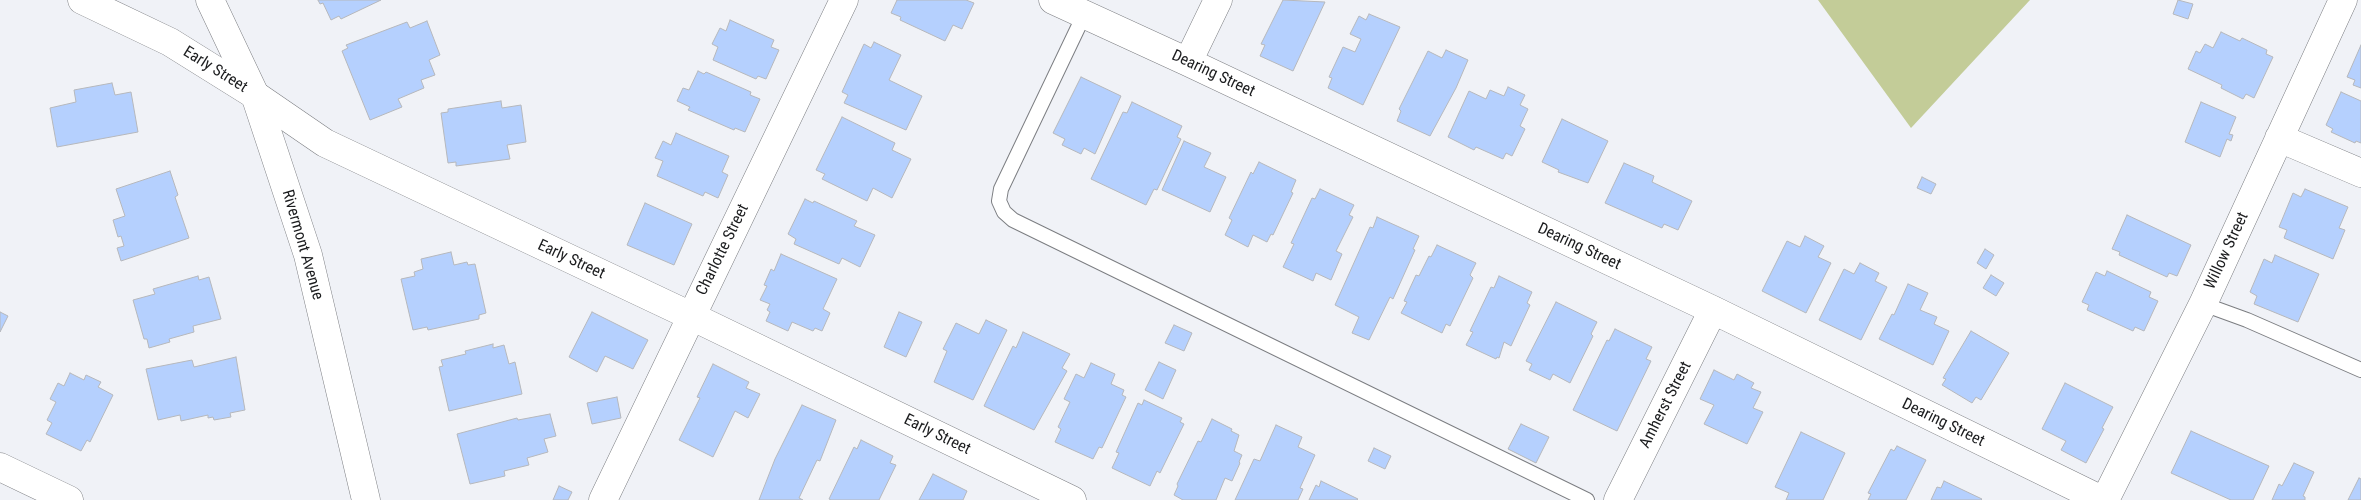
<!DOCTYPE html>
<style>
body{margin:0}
canvas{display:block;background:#f0f2f7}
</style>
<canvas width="2361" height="500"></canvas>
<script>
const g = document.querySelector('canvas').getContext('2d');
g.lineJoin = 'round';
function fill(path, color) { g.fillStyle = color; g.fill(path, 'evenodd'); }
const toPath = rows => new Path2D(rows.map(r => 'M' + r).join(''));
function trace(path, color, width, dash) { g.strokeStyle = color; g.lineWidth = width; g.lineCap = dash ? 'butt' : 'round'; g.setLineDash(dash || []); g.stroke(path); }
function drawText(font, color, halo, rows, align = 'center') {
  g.font = font + ' "Roboto Condensed",sans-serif'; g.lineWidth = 4; g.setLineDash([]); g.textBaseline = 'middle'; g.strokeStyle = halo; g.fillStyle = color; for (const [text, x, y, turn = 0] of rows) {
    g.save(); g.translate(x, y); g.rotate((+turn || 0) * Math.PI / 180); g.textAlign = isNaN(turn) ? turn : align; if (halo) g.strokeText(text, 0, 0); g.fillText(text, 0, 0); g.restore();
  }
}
fill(toPath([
 [1818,0,2030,0,1911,128]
]), '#c3cc98');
const building = toPath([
 [318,0,381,0,341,19,339,16,331,20,323,3,320,4,318,0],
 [897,0,966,0,974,3,962,29,953,25,945,41,900,20,901,17,891,13,897,0],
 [1283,0,1325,2,1293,71,1260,56,1265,45,1261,44,1283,0],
 [2178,0,2193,4,2188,19,2173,14,2178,0],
 [1369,14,1400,27,1363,105,1328,88,1332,78,1329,77,1343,47,1355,52,1361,39,1350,34,1359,16,1366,20,1369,14],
 [730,20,774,40,771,47,779,50,766,79,758,76,756,79,713,60,718,47,712,44,720,28,726,31,730,20],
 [427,21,440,55,429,60,435,75,421,80,424,88,398,99,402,107,370,120,342,51,348,48,346,45,399,25,407,22,410,28,427,21],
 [2221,32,2240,41,2242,38,2267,50,2266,54,2273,57,2254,98,2246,94,2243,99,2221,88,2222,85,2188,69,2196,51,2200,53,2205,44,2213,48,2221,32],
 [874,42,901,55,889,80,922,96,906,130,844,103,848,95,842,92,864,44,871,48,874,42],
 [2361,45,2361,88,2353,85,2355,80,2347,77,2361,45],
 [1446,50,1468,60,1456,88,1430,136,1397,121,1401,111,1399,109,1428,51,1442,58,1446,50],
 [698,71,704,74,706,72,751,92,750,95,760,99,745,132,735,128,734,130,688,110,690,107,677,101,683,88,689,90,698,71],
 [1081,77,1121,96,1095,154,1084,148,1081,154,1062,145,1065,139,1053,133,1081,77],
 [112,83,115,95,131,92,138,132,57,147,50,108,76,102,74,90,112,83],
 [1508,87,1525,95,1520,105,1528,109,1520,126,1525,129,1512,156,1506,153,1503,159,1476,147,1474,150,1448,137,1469,91,1486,99,1490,90,1504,96,1508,87],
 [2341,92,2361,101,2361,143,2356,141,2355,143,2331,132,2333,129,2326,125,2341,92],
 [501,101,502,108,521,105,526,142,507,145,510,159,456,166,456,162,448,163,441,113,448,112,448,109,501,101],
 [1132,102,1182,126,1177,137,1181,139,1157,190,1154,189,1146,205,1091,179,1123,112,1127,113,1132,102],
 [2201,102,2236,117,2229,134,2233,135,2231,141,2227,139,2220,157,2185,142,2201,102],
 [842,117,895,143,892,150,911,159,892,198,873,188,867,201,822,179,825,174,816,170,842,117],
 [1562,119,1608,141,1588,183,1558,172,1559,170,1542,162,1562,119],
 [676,133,729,156,722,172,728,175,718,198,705,192,703,196,657,176,663,161,655,158,663,141,671,145,676,133],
 [1184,141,1211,153,1204,167,1226,177,1210,212,1162,190,1184,141],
 [1259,162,1296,180,1291,192,1293,193,1273,235,1271,234,1267,242,1253,235,1248,247,1225,235,1232,220,1229,218,1251,172,1253,174,1259,162],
 [1624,163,1654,176,1652,182,1692,201,1678,230,1664,224,1662,228,1605,203,1624,163],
 [170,171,178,195,175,197,189,238,121,261,117,248,124,246,121,236,118,237,113,220,125,216,116,189,170,171],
 [1922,177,1936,184,1931,194,1917,188,1922,177],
 [1320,189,1354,205,1349,215,1353,217,1336,251,1342,254,1331,280,1316,273,1313,281,1283,267,1294,244,1291,243,1312,198,1315,199,1320,189],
 [2305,189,2348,207,2339,228,2345,230,2333,259,2284,238,2287,230,2279,227,2293,193,2301,197,2305,189],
 [805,199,813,203,814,201,857,221,854,226,875,235,860,267,842,258,839,264,794,244,796,239,788,234,805,199],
 [645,203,692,224,674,265,627,245,645,203],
 [2127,215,2191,245,2177,276,2169,273,2167,277,2119,255,2120,252,2112,249,2127,215],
 [1377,217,1419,236,1413,249,1415,250,1393,299,1390,297,1369,340,1352,333,1359,317,1335,305,1370,227,1373,228,1377,217],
 [1805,236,1824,246,1818,257,1831,263,1806,313,1762,291,1787,241,1800,247,1805,236],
 [1437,245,1476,263,1470,275,1473,278,1450,326,1446,324,1442,333,1401,313,1407,302,1404,301,1416,275,1419,276,1429,256,1431,257,1437,245],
 [1985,249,1994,255,1986,269,1977,263,1985,249],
 [451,252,454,265,467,262,468,265,475,264,486,313,479,315,479,319,428,330,427,327,413,330,401,279,415,276,414,272,423,269,421,259,451,252],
 [781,254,837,279,823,309,830,313,822,331,815,328,813,331,792,322,788,331,766,321,770,312,767,310,770,304,760,300,767,286,764,285,771,269,774,271,781,254],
 [2275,255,2319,274,2298,322,2254,304,2257,296,2250,292,2264,259,2272,263,2275,255],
 [1860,263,1879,273,1875,281,1887,287,1861,340,1819,320,1844,269,1854,274,1860,263],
 [2107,271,2151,292,2149,297,2158,301,2144,331,2135,327,2133,331,2087,310,2089,305,2082,302,2096,272,2105,276,2107,271],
 [1991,275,2004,283,1996,296,1983,288,1991,275],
 [198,276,199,280,209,277,221,319,193,326,194,332,169,339,170,342,149,348,147,339,144,339,133,300,155,294,153,289,198,276],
 [1499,276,1532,292,1527,303,1530,305,1511,346,1504,342,1499,358,1497,357,1496,359,1466,345,1473,332,1470,331,1491,287,1494,288,1499,276],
 [1908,284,1928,293,1920,310,1937,317,1934,324,1949,331,1933,365,1879,339,1892,314,1894,315,1908,284],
 [1556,302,1597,322,1591,334,1593,336,1570,383,1553,374,1550,380,1529,370,1532,364,1526,361,1556,302],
 [0,312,8,316,0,332,0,312],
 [592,312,648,340,633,369,605,356,597,372,569,357,592,312],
 [899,312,922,322,906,357,884,347,899,312],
 [986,320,1007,330,973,400,934,382,947,351,943,349,956,323,979,334,986,320],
 [1174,325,1192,333,1184,351,1165,343,1174,325],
 [1615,329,1652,347,1646,359,1651,361,1617,431,1573,410,1607,340,1609,341,1615,329],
 [1971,331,2009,353,1981,400,1976,397,1972,403,1942,385,1946,379,1943,378,1971,331],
 [1023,332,1070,354,1062,368,1067,371,1034,430,984,406,1013,346,1016,348,1023,332],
 [493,344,493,348,504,345,509,364,515,362,522,394,449,411,439,367,443,366,441,360,466,354,465,351,493,344],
 [236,357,245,410,230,413,231,417,214,420,213,417,208,418,208,415,181,421,180,415,158,420,146,369,192,360,194,367,236,357],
 [1159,362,1176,370,1163,399,1145,390,1159,362],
 [1091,363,1115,374,1111,384,1124,390,1122,395,1126,397,1102,448,1099,447,1093,459,1055,442,1061,429,1058,427,1070,402,1064,399,1076,374,1084,378,1091,363],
 [713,364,749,382,746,388,760,394,748,418,735,411,713,457,679,440,700,398,697,397,713,364],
 [1714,370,1734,380,1737,374,1754,383,1751,388,1761,392,1753,408,1763,412,1747,444,1704,424,1714,405,1700,399,1714,370],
 [70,373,84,380,86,375,101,382,98,387,113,395,90,442,87,440,81,451,46,434,52,423,47,420,56,402,50,399,58,383,64,386,70,373],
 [2065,383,2113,407,2102,428,2104,429,2086,463,2061,450,2066,441,2042,429,2065,383],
 [617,397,621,418,592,424,587,403,617,397],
 [1144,400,1182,418,1180,422,1184,424,1160,473,1157,471,1150,486,1112,468,1119,453,1116,452,1138,403,1142,405,1144,400],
 [802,405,836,420,820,461,817,460,799,498,803,500,759,500,775,459,802,405],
 [550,414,556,436,544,439,548,452,527,458,529,465,504,471,505,476,470,484,457,434,517,418,518,420,550,414],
 [1212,419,1232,429,1231,431,1239,435,1234,451,1242,455,1239,462,1240,463,1232,481,1225,478,1216,500,1183,500,1174,495,1178,486,1177,484,1198,441,1201,442,1212,419],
 [1521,424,1549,437,1536,463,1508,449,1521,424],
 [1276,425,1302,437,1298,447,1315,455,1300,488,1303,489,1298,500,1235,500,1254,459,1260,461,1276,425],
 [2191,431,2269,466,2253,500,2231,500,2171,473,2191,431],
 [1801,432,1845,453,1823,500,1786,500,1789,493,1775,487,1801,432],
 [861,440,893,456,890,463,896,465,879,500,831,500,829,499,854,447,857,449,861,440],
 [1897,446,1926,460,1906,500,1868,500,1871,494,1868,493,1891,449,1894,451,1897,446],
 [1374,448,1391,456,1385,469,1368,461,1374,448],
 [2294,463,2314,472,2303,496,2305,497,2305,500,2272,500,2279,484,2282,486,2294,463],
 [933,474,967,491,963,500,919,500,933,474],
 [2359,478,2361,479,2361,500,2348,500,2359,478],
 [1321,481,1358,499,1357,500,1309,500,1316,485,1319,487,1321,481],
 [1944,481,1982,499,1981,500,1931,500,1937,487,1941,488,1944,481],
 [559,486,572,492,568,500,553,500,559,486]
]);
fill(building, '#b5d0fe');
trace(building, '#b6b8bc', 1);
const lane = toPath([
 [1084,15,1001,189,999,201,1004,212,1013,220,1587,500],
 [2203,304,2247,320,2361,370]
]);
const street = toPath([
 [82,0,170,42,255,95,325,143,691,316,1072,500],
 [1053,0,1188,62,1713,310,2102,500],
 [1188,62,1218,0],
 [2279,138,2361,173],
 [0,467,69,500],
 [603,500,844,0],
 [1618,500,1713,310],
 [2105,500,2203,304,2343,0]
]);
const secondary = toPath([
 [210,0,255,95,308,255,366,500]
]);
trace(lane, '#7c7e82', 16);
trace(street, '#7c7e82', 29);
trace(secondary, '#7c7e82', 29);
trace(lane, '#fff', 14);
trace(street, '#fff', 28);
trace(secondary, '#fff', 28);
drawText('16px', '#1b1c1e', '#fff', [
 ["Early Street",215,70,32],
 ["Dearing Street",1213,74,25],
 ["Rivermont Avenue",302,245,74],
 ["Dearing Street",1579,247,25],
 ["Charlotte Street",723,250,-64],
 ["Willow Street",2227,251,-65],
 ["Early Street",571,260,25],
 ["Amherst Street",1666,405,-63],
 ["Dearing Street",1943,423,26],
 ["Early Street",937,435,26]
]);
</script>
